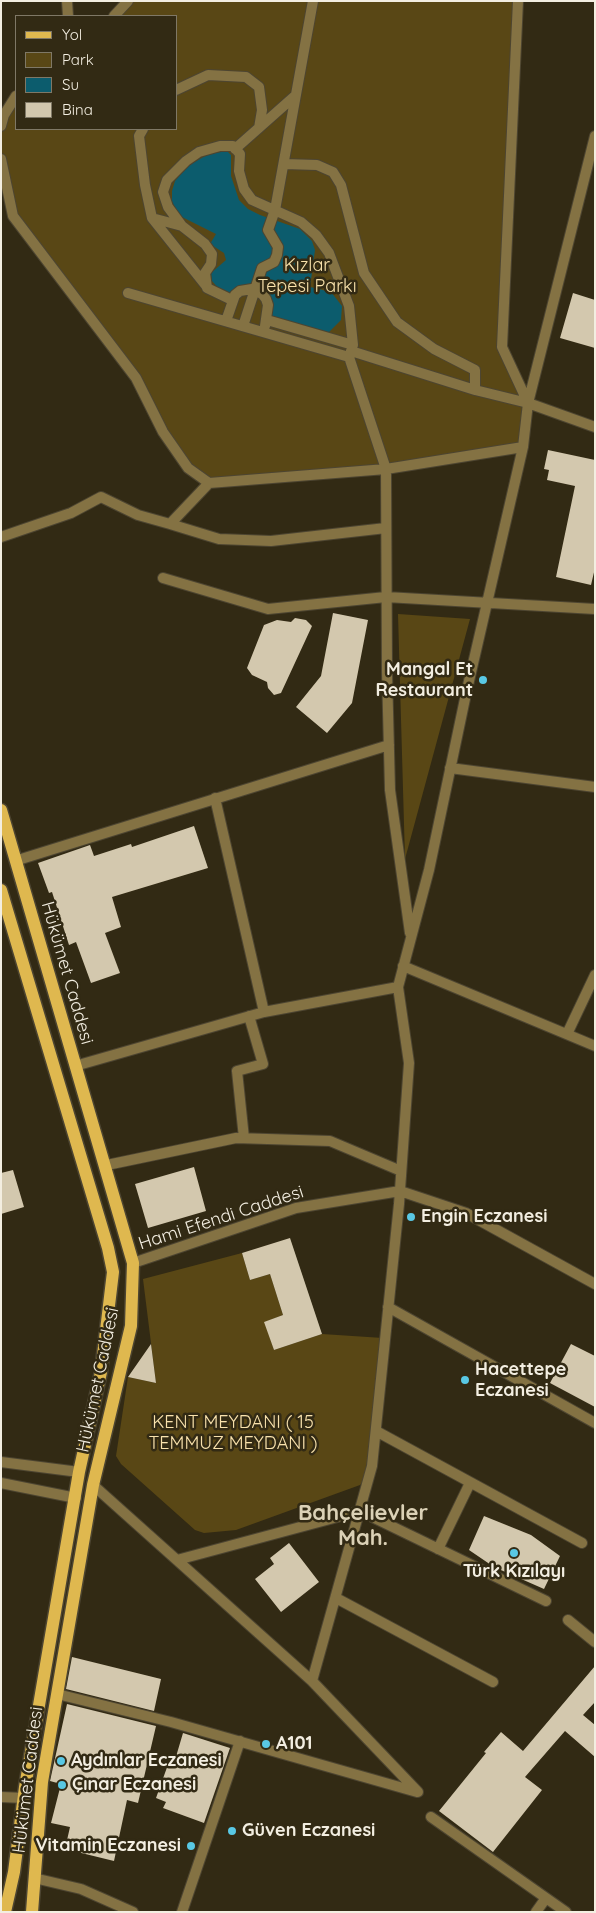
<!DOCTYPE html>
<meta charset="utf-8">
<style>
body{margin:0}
#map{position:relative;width:596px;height:1913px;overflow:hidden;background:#322a14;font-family:Quicksand,sans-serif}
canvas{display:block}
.frame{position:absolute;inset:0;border:2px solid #f3eee1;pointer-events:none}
.legend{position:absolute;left:15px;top:15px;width:162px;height:115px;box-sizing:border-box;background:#322a14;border:1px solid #7f7866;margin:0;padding:6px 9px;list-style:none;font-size:15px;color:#f3eee1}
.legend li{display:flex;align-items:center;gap:10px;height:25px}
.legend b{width:25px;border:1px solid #7f7866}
</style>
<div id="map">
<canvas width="596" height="1913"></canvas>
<div class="frame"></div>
<ul class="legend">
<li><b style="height:6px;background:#dfb84f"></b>Yol</li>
<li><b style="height:14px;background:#594715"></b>Park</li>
<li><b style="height:14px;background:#0c5c6d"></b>Su</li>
<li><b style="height:14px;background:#d3c8ae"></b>Bina</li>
</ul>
</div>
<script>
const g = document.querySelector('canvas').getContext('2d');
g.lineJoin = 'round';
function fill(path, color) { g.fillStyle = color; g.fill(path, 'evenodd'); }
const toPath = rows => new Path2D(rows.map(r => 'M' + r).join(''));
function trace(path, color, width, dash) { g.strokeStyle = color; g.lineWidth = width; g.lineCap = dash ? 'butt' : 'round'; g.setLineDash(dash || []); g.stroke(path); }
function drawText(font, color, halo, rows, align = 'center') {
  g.font = font + ' Quicksand,sans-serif'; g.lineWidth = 5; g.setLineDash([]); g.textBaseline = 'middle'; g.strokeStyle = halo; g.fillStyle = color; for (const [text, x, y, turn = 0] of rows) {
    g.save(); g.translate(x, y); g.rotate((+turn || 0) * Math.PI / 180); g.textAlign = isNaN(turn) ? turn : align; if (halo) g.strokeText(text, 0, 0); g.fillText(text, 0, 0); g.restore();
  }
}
fill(toPath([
 [128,1,518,1,502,347,528,403,523,447,386,469,209,483,188,468,136,378,13,216,1,159,1,126,16,96,16,129,176,129,176,16,114,16],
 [398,614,470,619,405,859],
 [242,1253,250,1280,270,1274,283,1315,265,1322,274,1350,322,1334,383,1338,365,1480,360,1485,236,1530,204,1533,195,1530,121,1464,116,1456,128,1377,156,1383,143,1279]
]), '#594715');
fill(toPath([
 [227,151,231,155,231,176,239,200,248,209,260,215,300,229,312,241,315,250,310,287,331,292,342,306,341,320,329,332,324,333,269,315,270,296,259,285,254,283,239,287,231,296,220,290,212,281,211,273,226,260,224,253,210,244,216,234,180,216,172,202,172,191,175,181,189,165,209,154]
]), '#0c5c6d');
fill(toPath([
 [573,293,595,300,595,348,560,338],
 [548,450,595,460,595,568,591,585,556,577,575,486,547,480,549,470,544,469],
 [333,613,368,620,352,703,327,733,296,707,321,676],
 [295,618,306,620,312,626,281,693,274,695,268,688,267,682,252,675,247,668,264,625,277,620,291,622],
 [194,826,208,868,112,897,121,927,105,933,120,973,91,983,76,942,69,945,52,892,49,893,38,863,90,845,94,856,131,844,132,847],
 [194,1167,206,1211,148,1228,135,1184],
 [13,1170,24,1207,1,1214,1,1173],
 [290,1238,322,1334,274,1350,264,1322,283,1315,270,1274,250,1280,242,1253],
 [151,1344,156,1383,128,1377],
 [571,1344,595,1356,595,1407,550,1383],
 [484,1516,531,1535,560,1556,544,1589,494,1567,469,1550],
 [289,1543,319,1582,281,1612,255,1579,274,1564,270,1558],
 [72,1657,161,1679,154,1711,66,1689],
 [595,1666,595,1702,583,1715,595,1725,595,1757,565,1731,525,1777,542,1790,493,1852,439,1811,486,1753,484,1752,501,1732,523,1751],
 [67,1704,156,1726,138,1803,127,1800,114,1861,65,1849,70,1827,51,1823,61,1784,50,1781],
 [183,1733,230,1748,204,1823,163,1808,166,1802,156,1798,170,1759,175,1760]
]), '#d3c8ae');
const street = toPath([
 [67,1,68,16],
 [518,1,502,347,528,403],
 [114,16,128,1],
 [176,90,208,75,246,77,259,87,262,110,259,128],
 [1,126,4,115,16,96],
 [143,129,139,136,145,185,152,218],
 [235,149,296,95],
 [1,159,13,216,136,378,163,432,188,468,209,483,386,469,523,447],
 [284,164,317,165,333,172,341,185,364,273,397,322,434,349,475,370,475,390,528,403,595,427],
 [182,226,152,218,207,287],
 [128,293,349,357,386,469,387,672,390,790,410,933],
 [232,300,207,288,205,273,211,264,212,254,205,244,182,226,168,207,163,192,167,180,186,161,199,152,220,146,233,146,240,154,239,171,244,189,252,200,301,222,316,235,329,253,349,306,353,345,267,320],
 [226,321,235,295,240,291,252,289,262,294,266,299,268,305,265,326],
 [243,326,262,268,274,262,277,255,278,247,268,230,275,210,313,1],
 [351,351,475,390],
 [209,483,170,524,219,539,271,541,386,528],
 [1,537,71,513,101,497,138,515,170,524],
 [163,578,268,609,386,597,595,609],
 [450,768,595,787],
 [215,798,264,1012],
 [18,860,389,745],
 [403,966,595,1046],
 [567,1034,595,975],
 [75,1066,264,1012,398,987],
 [244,1138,237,1071,263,1064,249,1016],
 [107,1165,236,1138,330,1141,401,1171],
 [133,1263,296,1208,400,1191,466,1213,595,1284],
 [388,1307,595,1423],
 [376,1431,582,1543],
 [1,1462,79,1472],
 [1,1483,76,1498],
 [93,1485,312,1681,418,1792],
 [438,1549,470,1483],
 [177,1560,360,1511,546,1601],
 [336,1598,493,1682],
 [568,1620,595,1642],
 [312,1681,372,1466,399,1204,409,1063,398,987,429,870,466,694,523,447,528,403,595,136],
 [57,1694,171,1722,417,1792],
 [1,1797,24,1798],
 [431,1817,566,1912],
 [34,1878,81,1889,133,1912],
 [182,1912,240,1741],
 [536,1912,546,1898]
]);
const primary = toPath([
 [1,810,133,1263,131,1326,93,1485,42,1782,32,1912],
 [1,890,108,1248,113,1272,101,1372,79,1472,25,1787,14,1872,5,1912]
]);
trace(street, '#4d4531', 12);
trace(primary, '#4d4531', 15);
trace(street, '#847243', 10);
trace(primary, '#dfb84f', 12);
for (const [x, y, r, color] of [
 [483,680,5,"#59c8e4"],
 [411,1217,5,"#59c8e4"],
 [465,1380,5,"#59c8e4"],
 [514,1553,5,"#59c8e4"],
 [266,1744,5,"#59c8e4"],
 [61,1761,5,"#59c8e4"],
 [62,1785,5,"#59c8e4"],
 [232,1831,5,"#59c8e4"],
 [191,1846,5,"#59c8e4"]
]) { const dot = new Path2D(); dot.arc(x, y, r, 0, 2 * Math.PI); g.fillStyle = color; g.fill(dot); trace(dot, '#322a14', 2); }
drawText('18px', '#f9e2ac', '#322a14', [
 ["Kızlar",307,266],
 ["Tepesi Parkı",307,287],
 ["KENT MEYDANI ( 15",233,1423],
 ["TEMMUZ MEYDANI )",233,1444]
]);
drawText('bold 18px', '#f3eee1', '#322a14', [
 ["Mangal Et",473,670,"right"],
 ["Restaurant",473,691,"right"],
 ["Engin Eczanesi",421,1217],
 ["Hacettepe",475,1370],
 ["Eczanesi",475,1391],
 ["Türk Kızılayı",514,1572,"center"],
 ["A101",276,1744],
 ["Aydınlar Eczanesi",71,1761],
 ["Çınar Eczanesi",72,1785],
 ["Güven Eczanesi",242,1831],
 ["Vitamin Eczanesi",181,1846,"right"]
], 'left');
drawText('18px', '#f3eee1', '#322a14', [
 ["Hükümet Caddesi",67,973,74],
 ["Hami Efendi Caddesi",221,1218,-18],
 ["Hükümet Caddesi",98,1380,-78],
 ["Hükümet Caddesi",28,1780,-83]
]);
drawText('bold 22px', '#dbd1b6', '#322a14', [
 ["Bahçelievler",363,1513],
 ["Mah.",363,1538]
]);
</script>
